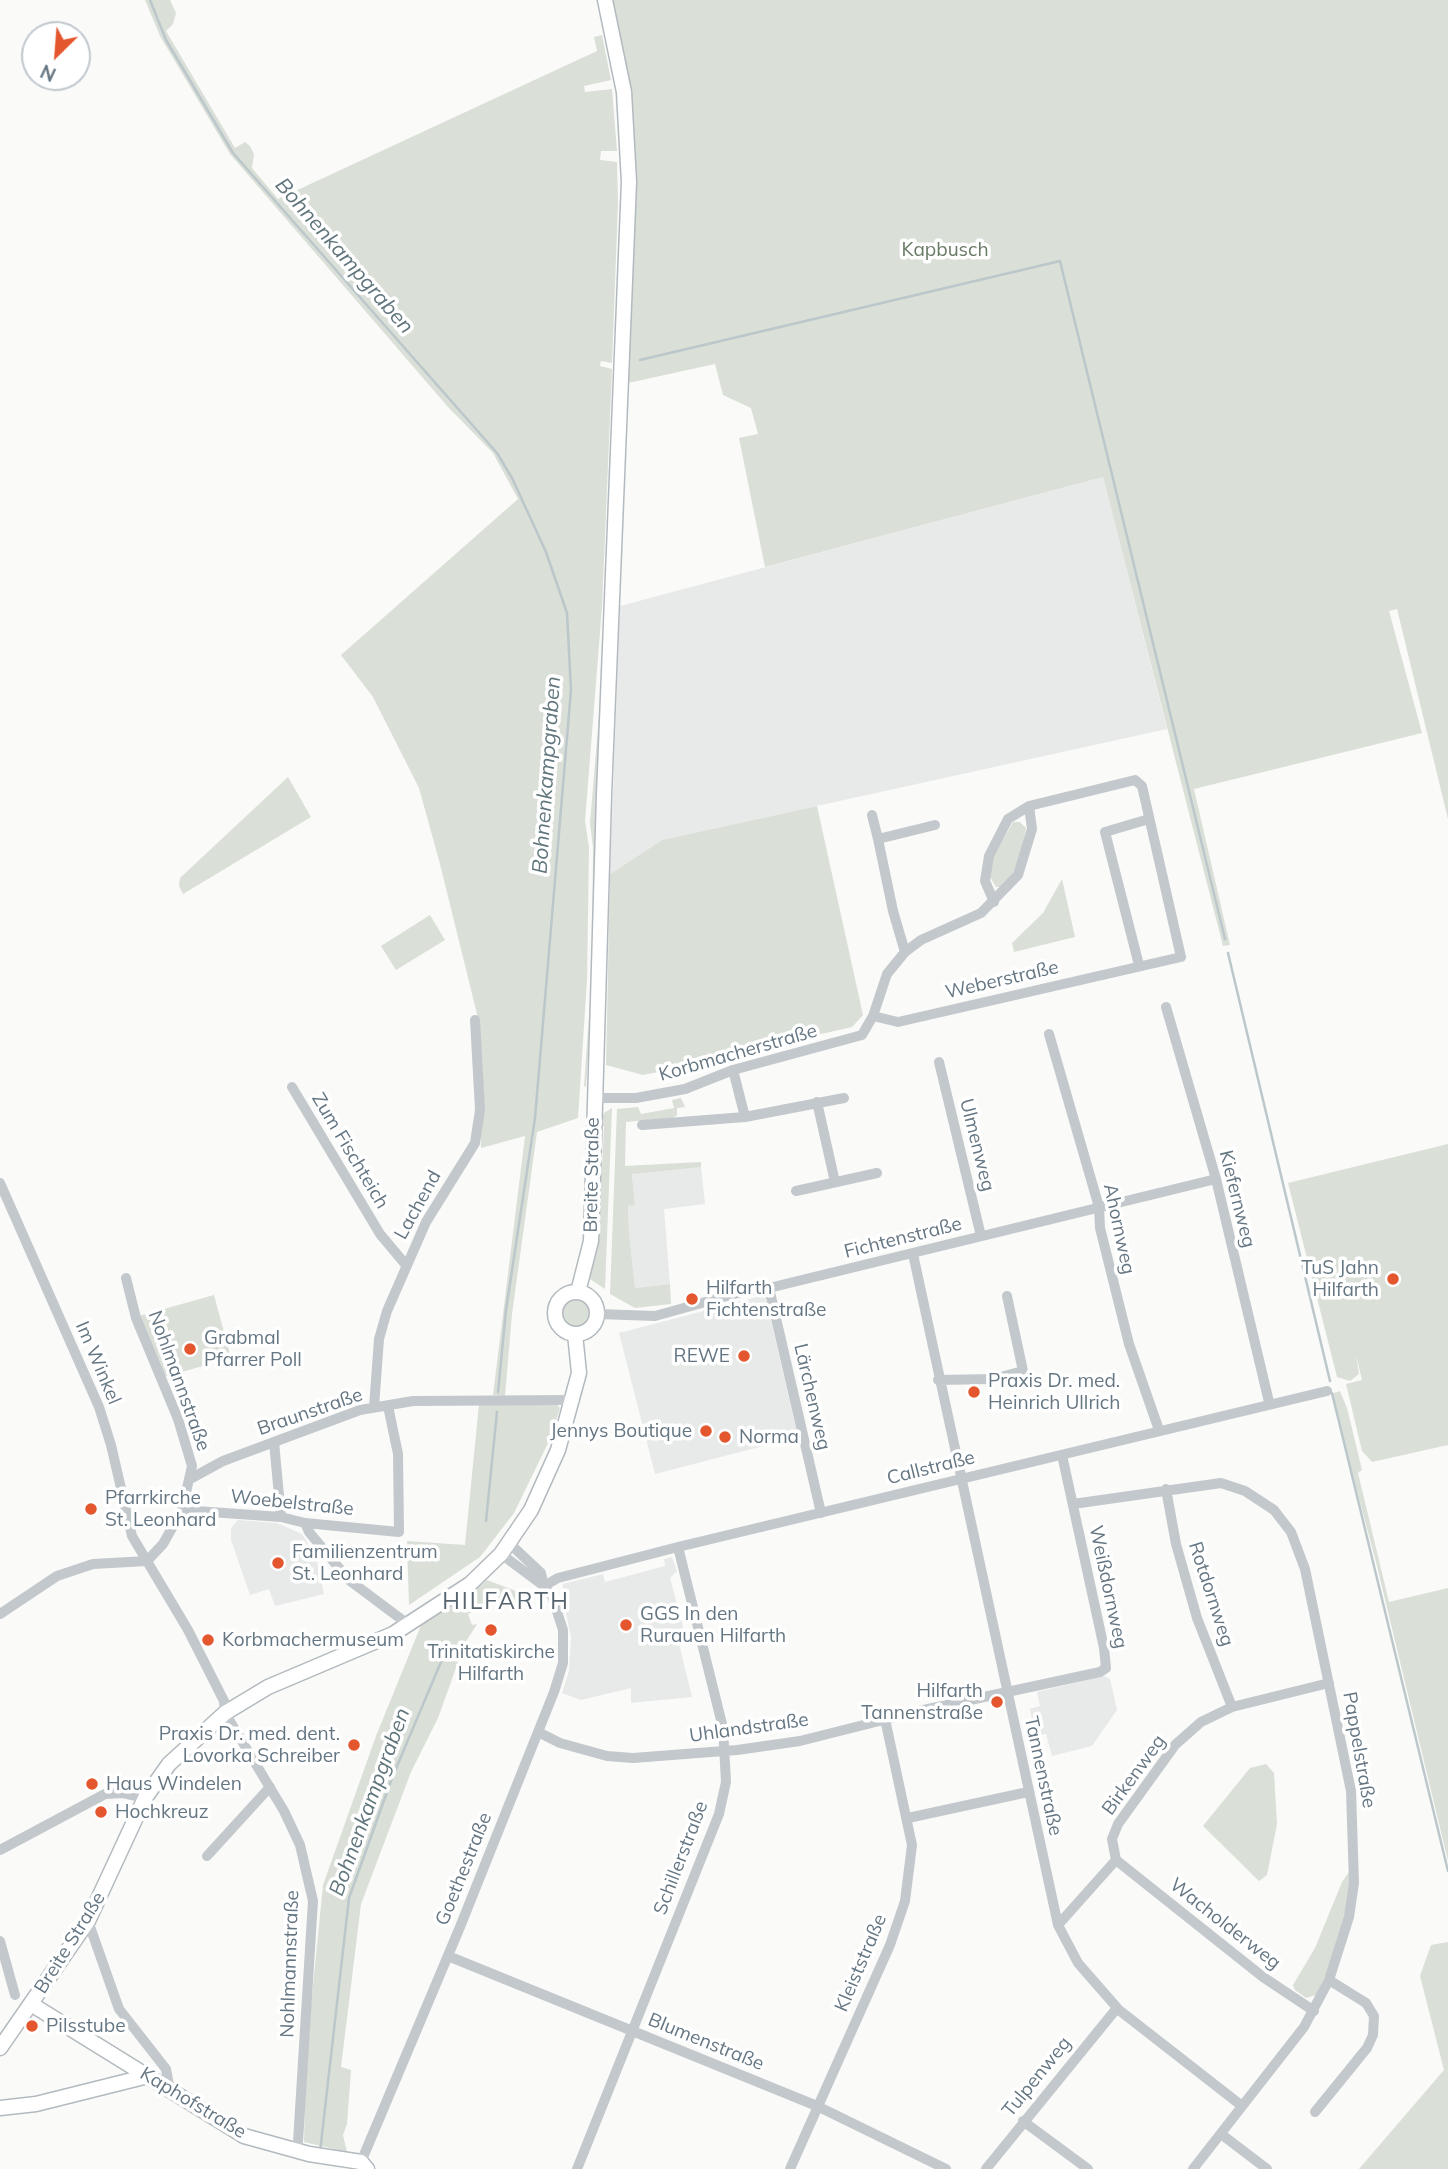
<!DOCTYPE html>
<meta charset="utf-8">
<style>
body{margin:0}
#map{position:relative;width:1448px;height:2169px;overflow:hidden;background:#fafaf8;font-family:Mulish,sans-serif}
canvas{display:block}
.north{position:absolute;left:21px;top:21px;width:70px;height:70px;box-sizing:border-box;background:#fff;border:2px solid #c1c8cd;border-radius:50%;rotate:205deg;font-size:19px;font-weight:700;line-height:28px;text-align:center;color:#657683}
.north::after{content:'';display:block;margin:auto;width:24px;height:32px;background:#e4572e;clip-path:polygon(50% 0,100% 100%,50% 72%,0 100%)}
</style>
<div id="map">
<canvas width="1448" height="2169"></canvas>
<div class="north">N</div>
</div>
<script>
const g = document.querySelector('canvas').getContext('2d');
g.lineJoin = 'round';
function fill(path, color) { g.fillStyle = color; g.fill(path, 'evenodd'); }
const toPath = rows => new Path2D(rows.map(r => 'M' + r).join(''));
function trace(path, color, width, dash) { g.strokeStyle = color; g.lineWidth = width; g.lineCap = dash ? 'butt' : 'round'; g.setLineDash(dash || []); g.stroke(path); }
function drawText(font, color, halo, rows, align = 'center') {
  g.font = font + ' Mulish,sans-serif'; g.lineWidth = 7; g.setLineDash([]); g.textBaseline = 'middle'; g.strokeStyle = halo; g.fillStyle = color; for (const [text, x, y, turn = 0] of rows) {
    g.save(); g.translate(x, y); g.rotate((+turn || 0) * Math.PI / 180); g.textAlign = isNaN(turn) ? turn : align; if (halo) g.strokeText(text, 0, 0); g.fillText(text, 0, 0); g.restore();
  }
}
fill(toPath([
 [1103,477,1167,729,662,840,610,874,620,606],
 [701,1166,705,1204,664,1209,670,1284,635,1288,629,1232,628,1206,635,1204,632,1173],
 [765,1295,798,1437,655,1474,619,1333],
 [238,1520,277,1523,302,1534,316,1557,324,1594,275,1606,269,1589,250,1595,231,1540,231,1528],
 [672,1557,677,1571,670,1578,686,1638,678,1640,692,1697,631,1703,631,1688,581,1700,562,1693,569,1671,571,1637,562,1594,563,1584,603,1574,605,1582,665,1566,664,1559],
 [1104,1676,1110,1679,1117,1710,1092,1746,1052,1756,1046,1734,1035,1736,1030,1709,1040,1706,1037,1692]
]), '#e8e9e9');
fill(toPath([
 [145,0,170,0,176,13,173,24,166,31,235,148,245,142,250,146,254,154,252,168,278,199,597,51,594,37,602,35,611,80,584,86,585,92,612,89,617,151,601,151,600,160,617,162,618,203,612,363,601,361,600,366,612,369,610,417,602,607,585,821,589,847,587,980,578,1118,537,1132,512,1314,505,1396,493,1395,525,1136,481,1148,478,1018,440,864,419,788,373,697,341,655,518,499,493,453,448,407,230,154,160,36],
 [610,0,1448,0,1448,819,1397,609,1389,611,1422,733,1194,789,1230,945,1223,946,1103,477,765,567,739,438,758,434,751,408,723,395,715,364,628,383,634,147,630,91],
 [605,643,591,1011,586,1087,584,1086,592,974,593,848,590,823],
 [288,777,311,817,183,894,179,886,180,878],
 [817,806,863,1015,852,1027,716,1058,717,1064,680,1074,678,1068,643,1075,606,1065,610,874,662,840],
 [1013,822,1020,822,1026,828,1022,852,1012,875,1001,887,996,887,990,877,993,858],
 [1062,879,1075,937,1014,952,1012,943,1043,913],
 [430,915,445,940,396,970,381,946],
 [681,1098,685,1107,677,1108,677,1115,673,1118,626,1122,625,1166,701,1162,701,1167,632,1174,635,1205,628,1206,629,1232,635,1288,670,1284,671,1304,635,1308,610,1294,617,1109,638,1107,641,1114,674,1108,672,1100],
 [612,1108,605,1289,590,1279,596,1242,599,1167,602,1166,604,1126,600,1126,604,1113],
 [1448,1144,1448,1445,1372,1462,1362,1451,1346,1384,1362,1380,1356,1355,1359,1374,1350,1381,1337,1377,1288,1183],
 [214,1295,231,1358,164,1377,139,1316],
 '562 1313a14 14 0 1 1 28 0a14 14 0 1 1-28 0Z',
 [1340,1391,1347,1408,1362,1470,1358,1473,1389,1602,1448,1588,1448,1861,1376,1562,1331,1394],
 [555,1403,560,1408,551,1437,514,1513,480,1557,409,1605,407,1541,465,1545,479,1404],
 [487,1580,516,1591,522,1606,491,1604,468,1614,472,1625,477,1624,465,1643,438,1718,411,1772,361,1904,341,2067,351,2070,347,2124,343,2135,347,2152,304,2142,306,2056,323,1885,376,1736,422,1623,466,1598],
 [1266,1764,1274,1773,1277,1824,1267,1875,1259,1881,1203,1826,1250,1768],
 [1349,1872,1351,1875,1346,1911,1332,1962,1316,1995,1306,1998,1295,1990,1293,1985,1315,1948,1342,1882],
 [1448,1942,1448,2169,1359,2169,1444,2070,1420,1976,1431,1945]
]), '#dadfd7');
trace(toPath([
 [150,0,166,40,233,153,497,453,512,478,546,552,567,613,571,690,535,1118,506,1310,498,1392],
 [640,360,1060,261,1225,939],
 [1228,953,1330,1381],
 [1332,1393,1448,1871],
 [486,1521,497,1412],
 [320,2152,349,1898,392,1778,446,1650]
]), '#bbc7cb', 2.5);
const secondary = toPath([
 [578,1292,591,1241,604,795,629,182,624,92,605,0],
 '555 1313a21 21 0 1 1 42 0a21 21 0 1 1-42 0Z',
 [31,2004,244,2136,309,2154,361,2162,367,2169],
 [0,2048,88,1921,145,1798,169,1764,225,1713,268,1687,393,1634,470,1584,501,1554,531,1510,558,1450,579,1373,575,1334],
 [0,2108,36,2104,148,2076]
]);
trace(secondary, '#b3babf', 17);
trace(toPath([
 [872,815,878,839],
 [994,902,985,881,989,856,1008,819,1029,806],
 [905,952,893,911,878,839,935,825],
 [1139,965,1105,832,1149,819],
 [1166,1007,1216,1179,1269,1402],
 [1049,1034,1099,1207,1100,1228,1129,1344,1159,1430],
 [939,1062,981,1236],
 [733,1070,745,1117,844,1098],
 [292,1087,380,1234,406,1265],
 [594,1098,636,1098,685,1089,733,1070,862,1035,873,1016,887,974,905,952,921,940,981,913,1018,875,1032,829,1029,806,1135,780,1142,786,1181,957,898,1022,873,1016],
 [817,1102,835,1182],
 [642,1125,745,1117],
 [0,1183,99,1407,111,1445,132,1536,188,1630,224,1701,225,1713,284,1811,300,1845,313,1901,298,2142,294,2150],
 [796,1191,877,1173],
 [913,1254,1058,1925,1078,1963,1119,2010,1242,2106],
 [126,1278,136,1318,178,1419,192,1466,182,1510,163,1544,147,1561],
 [769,1288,821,1513],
 [598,1314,655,1316,745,1291,769,1288,1216,1179],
 [938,1380,993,1379,1023,1371,1007,1296],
 [374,1407,379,1339,387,1311,426,1222,475,1143,480,1110,475,1020],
 [274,1442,281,1517],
 [190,1479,223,1461,360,1410,413,1401,574,1400],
 [1166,1489,1176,1544,1197,1618,1232,1707],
 [1073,1504,1221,1483,1245,1491,1274,1510,1291,1532,1305,1569,1351,1791,1354,1883,1349,1917,1329,1980,1304,2027,1193,2169],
 [182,1510,281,1517,305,1523,399,1532,398,1454,388,1406],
 [305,1523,309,1532,349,1580,409,1625],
 [509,1543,541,1573,544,1586],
 [544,1586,558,1578,678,1547,1327,1391],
 [0,1614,57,1576,93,1564,147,1561],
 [538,1732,560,1743,607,1756,633,1758,737,1750,800,1741,919,1711,1100,1672,1106,1668,1104,1648,1062,1455],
 [908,1818,1028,1792],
 [0,1850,105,1794,123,1793,145,1798],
 [207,1856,270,1787],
 [1116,1860,1263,1977,1314,2011],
 [88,1921,119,2009,166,2069,170,2091],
 [1058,1925,1116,1860,1112,1839,1118,1824,1175,1745,1201,1722,1232,1707,1329,1683],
 [0,1941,15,1995],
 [448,1956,817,2106,946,2169],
 [1315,2112,1367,2048,1373,2035,1374,2016,1366,2003,1329,1980],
 [1023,2121,1088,2169],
 [1221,2134,1267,2169],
 [361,2162,460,1927,554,1692,563,1663,563,1630,552,1596,544,1586,501,1554],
 [577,2169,719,1814,726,1782,723,1728,678,1547],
 [790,2169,890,1945,905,1901,912,1845,885,1719],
 [986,2169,1117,2008]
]), '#c3c8cc', 10);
trace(secondary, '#fff', 14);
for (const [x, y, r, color] of [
 [1393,1279,7,"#e4572e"],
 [692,1299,7,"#e4572e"],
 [190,1349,7,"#e4572e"],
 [744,1356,7,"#e4572e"],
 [974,1392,7,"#e4572e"],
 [706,1431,7,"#e4572e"],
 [725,1437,7,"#e4572e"],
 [91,1509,7,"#e4572e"],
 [278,1563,7,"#e4572e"],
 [626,1625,7,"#e4572e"],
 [491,1630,7,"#e4572e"],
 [208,1640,7,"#e4572e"],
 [997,1702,7,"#e4572e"],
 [354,1745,7,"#e4572e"],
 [92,1784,7,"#e4572e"],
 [101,1812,7,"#e4572e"],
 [32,2026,7,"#e4572e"]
]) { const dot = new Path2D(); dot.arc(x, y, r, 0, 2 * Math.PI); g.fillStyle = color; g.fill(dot); trace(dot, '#fff', 2.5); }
drawText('19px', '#687a64', '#fff', [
 ["Kapbusch",945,250]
]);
drawText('19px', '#657683', '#fff', [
 ["Weberstraße",1002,980,-13],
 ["Korbmacherstraße",738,1053,-16],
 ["Ulmenweg",977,1145,76],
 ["Zum Fischteich",350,1151,59],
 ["Breite Straße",592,1175,-89],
 ["Kiefernweg",1237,1199,76],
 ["Lachend",418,1205,-61],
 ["Ahornweg",1119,1229,78],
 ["Fichtenstraße",903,1238,-14],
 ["Im Winkel",98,1363,67],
 ["Nohlmannstraße",179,1381,70],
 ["Lärchenweg",812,1397,77],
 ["Braunstraße",310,1412,-19],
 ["Callstraße",931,1468,-14],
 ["Woebelstraße",292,1503,6],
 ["Weißdornweg",1108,1587,78],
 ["Rotdornweg",1211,1594,72],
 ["Uhlandstraße",749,1728,-8],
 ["Pappelstraße",1359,1750,80],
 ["Birkenweg",1134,1775,-54],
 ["Tannenstraße",1043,1776,78],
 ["Schillerstraße",681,1858,-69],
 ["Goethestraße",464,1869,-68],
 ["Wacholderweg",1225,1924,38],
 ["Breite Straße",70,1943,-58],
 ["Kleiststraße",861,1963,-67],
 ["Nohlmannstraße",290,1964,-88],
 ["Blumenstraße",706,2042,22],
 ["Tulpenweg",1037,2077,-51],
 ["Kaphofstraße",193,2103,31]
]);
drawText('19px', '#657683', '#fff', [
 ["TuS Jahn",1379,1268,"right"],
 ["Hilfarth",1379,1290,"right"],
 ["Hilfarth",706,1288],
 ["Fichtenstraße",706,1310],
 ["Grabmal",204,1338],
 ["Pfarrer Poll",204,1360],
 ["REWE",730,1356,"right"],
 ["Praxis Dr. med.",988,1381],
 ["Heinrich Ullrich",988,1403],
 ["Jennys Boutique",692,1431,"right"],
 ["Norma",739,1437],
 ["Pfarrkirche",105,1498],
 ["St. Leonhard",105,1520],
 ["Familienzentrum",292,1552],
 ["St. Leonhard",292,1574],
 ["GGS In den",640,1614],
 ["Rurauen Hilfarth",640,1636],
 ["Korbmachermuseum",222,1640],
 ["Trinitatiskirche",491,1652,"center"],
 ["Hilfarth",491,1674,"center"],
 ["Hilfarth",983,1691,"right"],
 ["Tannenstraße",983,1713,"right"],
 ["Praxis Dr. med. dent.",340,1734,"right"],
 ["Lovorka Schreiber",340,1756,"right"],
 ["Haus Windelen",106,1784],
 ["Hochkreuz",115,1812],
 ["Pilsstube",46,2026]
], 'left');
drawText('italic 21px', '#60757c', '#fff', [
 ["Bohnenkampgraben",344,256,49],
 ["Bohnenkampgraben",547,775,-86],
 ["Bohnenkampgraben",370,1802,-70]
]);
g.letterSpacing = '2px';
drawText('23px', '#57646e', '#fff', [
 ["HILFARTH",506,1602]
]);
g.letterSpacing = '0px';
</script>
